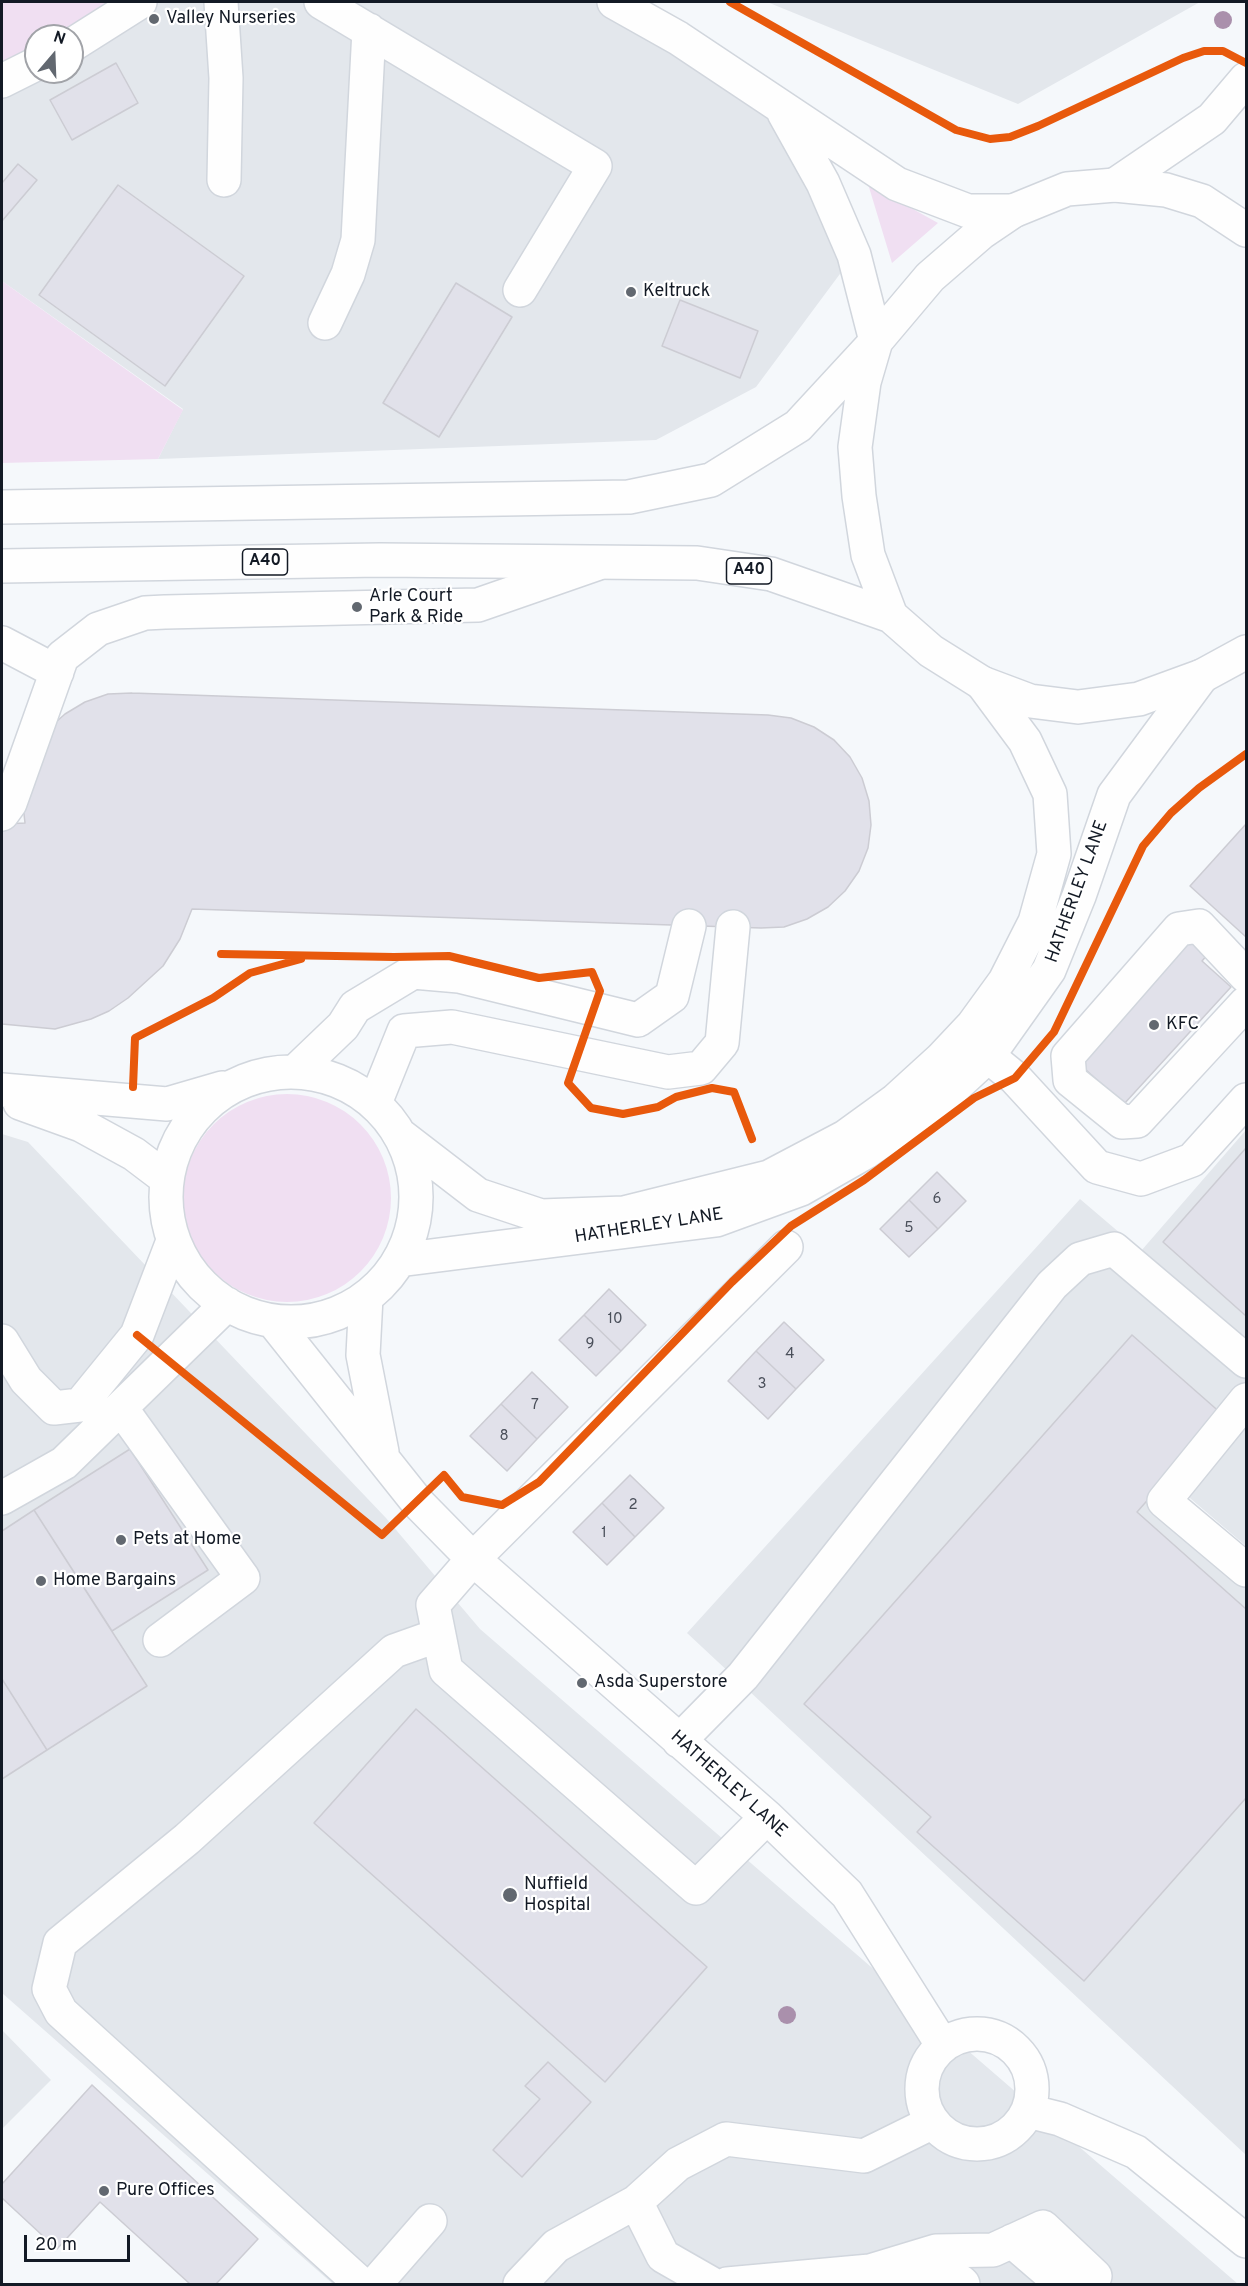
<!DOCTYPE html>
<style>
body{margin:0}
#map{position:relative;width:1248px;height:2286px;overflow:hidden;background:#f5f8fb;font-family:Overpass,sans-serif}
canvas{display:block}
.frame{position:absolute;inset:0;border:3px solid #131a25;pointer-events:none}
.north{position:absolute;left:24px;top:24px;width:60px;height:60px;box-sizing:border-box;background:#fff;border:2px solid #a1a3a8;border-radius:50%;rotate:19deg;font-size:16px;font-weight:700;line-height:24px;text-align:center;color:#131a25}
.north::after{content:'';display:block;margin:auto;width:21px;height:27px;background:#626870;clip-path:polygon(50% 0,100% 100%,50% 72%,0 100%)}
.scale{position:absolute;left:24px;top:2235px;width:106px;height:27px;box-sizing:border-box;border:3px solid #131a25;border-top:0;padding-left:8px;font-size:18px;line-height:21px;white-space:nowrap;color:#131a25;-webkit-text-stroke:4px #fff;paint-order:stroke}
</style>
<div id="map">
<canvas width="1248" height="2286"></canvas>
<div class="frame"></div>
<div class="north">N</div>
<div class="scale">20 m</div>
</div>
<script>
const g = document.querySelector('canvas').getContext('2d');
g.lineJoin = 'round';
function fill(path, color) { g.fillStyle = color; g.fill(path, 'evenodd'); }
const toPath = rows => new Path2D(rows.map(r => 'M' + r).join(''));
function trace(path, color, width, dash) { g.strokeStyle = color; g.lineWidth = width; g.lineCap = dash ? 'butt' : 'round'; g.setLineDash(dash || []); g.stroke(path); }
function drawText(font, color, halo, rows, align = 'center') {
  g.font = font + ' Overpass,sans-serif'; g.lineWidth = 4.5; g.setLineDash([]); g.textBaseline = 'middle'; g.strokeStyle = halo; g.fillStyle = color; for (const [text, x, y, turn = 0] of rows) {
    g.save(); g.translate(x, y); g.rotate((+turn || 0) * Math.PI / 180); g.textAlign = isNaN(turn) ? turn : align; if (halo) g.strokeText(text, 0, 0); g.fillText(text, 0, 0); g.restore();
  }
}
fill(toPath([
 [140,2,614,2,783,110,854,255,756,387,656,440,158,459,183,409,2,281,2,81,36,72,72,72,72,45],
 [767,2,1200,2,1018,104],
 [1246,1130,1246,1546,1184,1493,1166,1515,1246,1586,1246,2155,687,1633,1080,1199,1141,1251],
 [2,1134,28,1142,386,1518,480,1629,1238,2284,333,2284,2,1993],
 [2,2030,51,2080,2,2129]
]), '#e3e7ec');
fill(toPath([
 [2,2,140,2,72,36,36,36,36,64,2,81],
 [868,184,938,223,892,263],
 [2,281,183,410,158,459,2,463],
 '183 1198a104 104 0 1 1 208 0a104 104 0 1 1-208 0Z'
]), '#f0dff2');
const building = toPath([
 [116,63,138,103,72,140,50,100,116,63],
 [18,164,37,180,2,221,2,183,18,164],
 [118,185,244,276,165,386,39,295,118,185],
 [456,283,512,317,439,437,383,403,456,283],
 [680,300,758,331,740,378,662,346,680,300],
 [132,693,768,715,791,718,814,727,834,740,850,757,862,778,869,801,871,825,868,848,859,871,845,891,828,907,807,919,784,927,761,928,192,909,180,939,163,966,128,998,109,1011,91,1019,55,1029,2,1024,2,824,25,823,22,796,47,730,65,714,85,702,108,694,132,693],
 [1246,824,1246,937,1190,886,1246,824],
 [1191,937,1209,953,1202,961,1231,987,1124,1104,1077,1062,1191,937],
 [1246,1148,1246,1316,1163,1242,1246,1148],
 [937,1172,966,1201,938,1229,909,1200,937,1172],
 [909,1200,938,1229,909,1257,880,1229,909,1200],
 [609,1289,646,1325,621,1351,584,1315,609,1289],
 [584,1315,621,1351,596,1376,559,1340,584,1315],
 [784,1322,824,1360,796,1389,756,1351,784,1322],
 [1132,1335,1223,1415,1137,1512,1246,1609,1246,1798,1084,1981,917,1832,931,1817,804,1704,1132,1335],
 [756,1351,796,1389,768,1419,728,1381,756,1351],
 [532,1372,568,1407,537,1439,501,1404,532,1372],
 [501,1404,537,1439,507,1471,470,1436,501,1404],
 [130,1449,208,1570,112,1631,34,1510,130,1449],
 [630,1475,664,1508,635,1537,602,1503,630,1475],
 [602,1503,635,1537,607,1565,573,1532,602,1503],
 [34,1510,147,1686,47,1750,2,1679,2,1531,34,1510],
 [2,1679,47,1750,2,1779,2,1679],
 [416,1709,707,1967,605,2082,314,1823,416,1709],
 [548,2062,591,2102,522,2177,493,2150,540,2099,525,2086,548,2062],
 [92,2085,258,2239,216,2284,190,2284,100,2202,57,2249,2,2198,2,2184,92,2085]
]);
fill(building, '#e1e1ea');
trace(building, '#ccccd3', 1.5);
const minor = toPath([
 [221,2,226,78,224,180],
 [321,2,595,166,520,290],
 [72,45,140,2],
 [2,81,36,64],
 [1115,185,1212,119,1246,79],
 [325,323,348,274,358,240,369,30],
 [2,643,57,672],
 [2,814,10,803,62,657,98,629,145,613,165,612,478,605,596,564],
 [1246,976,1199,926,1179,929,1068,1056,1070,1080,1122,1122,1137,1121,1246,1003],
 [988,1056,1015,1078,1097,1167,1141,1179,1192,1160,1246,1100],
 [296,1071,343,1026,355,1007,413,972,459,976,638,1020,672,996,689,926],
 '166 1197a125 125 0 1 1 250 0a125 125 0 1 1-250 0Z',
 [2,1090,167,1104,222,1088],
 [20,1103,81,1125,134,1154,167,1179],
 [375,1103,404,1031,452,1027,668,1072,701,1068,722,1043,733,927],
 [400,1135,478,1195,541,1216,624,1213,769,1177,845,1137,896,1100,941,1059,973,1025,1005,981,1035,922,1054,854,1050,794,1025,741,982,683],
 [399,1260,716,1220,801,1189,866,1152,937,1103,988,1056,1049,970,1079,896,1114,795,1202,676],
 [366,1297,363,1355,382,1452],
 [273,1321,418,1503,473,1559,767,1817,847,1894,943,2046],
 [2,1341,26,1380,54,1408,80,1405,137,1335,173,1241],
 [1246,1400,1164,1501,1246,1570],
 [121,1408,243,1578,160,1640],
 [2,1498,64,1463,227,1304],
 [679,1741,743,1676,1052,1285,1080,1259,1114,1249,1246,1361],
 [767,1817,696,1888,446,1670,433,1605,473,1559,786,1247],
 '922 2089a55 55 0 1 1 110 0a55 55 0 1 1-110 0Z',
 [1028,2111,1060,2119,1136,2152,1246,2241],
 [636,2202,663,2256,712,2284],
 [1012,2241,1062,2284],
 [870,2271,936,2251,993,2250,1043,2227,1095,2276],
 [361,2284,61,2012,49,1989,60,1943,187,1839,394,1651,439,1635],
 [375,2284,430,2221],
 [520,2284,556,2246,636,2202,678,2164,726,2139,864,2156,933,2122],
 [727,2284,870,2271,961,2282,963,2284]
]);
const major = toPath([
 [614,2,678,38,897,184,968,211,1013,211],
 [784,113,823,183,854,255,876,341]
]);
const highway = toPath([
 [1246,230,1202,201,1166,190,1115,185,1067,189,1013,211,982,232,930,277,876,341,864,382,855,447,859,496,868,555,891,616,931,651,982,683,1030,701,1078,707,1139,699,1202,676,1246,652],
 [2,507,629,497,711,480,798,426,871,347],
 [2,566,380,560,697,563,771,574,891,616]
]);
trace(minor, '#d1d6dd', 36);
trace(major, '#d1d6dd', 36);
trace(highway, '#d1d6dd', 36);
trace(minor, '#fefefe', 33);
trace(major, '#fefefe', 33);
trace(highway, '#fefefe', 33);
trace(toPath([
 [730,2,956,130,990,139,1010,137,1038,126,1183,58,1204,51,1223,51,1246,63],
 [221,954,394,957,449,956,539,978,592,972,600,991,568,1083,591,1108,623,1114,658,1107,676,1097,712,1088,734,1092,752,1139],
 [133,1087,135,1038,213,998,250,973,301,959],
 [137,1335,382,1535,444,1475,462,1497,502,1505,539,1482,732,1282,791,1226,864,1180,974,1098,1015,1078,1054,1032,1143,846,1171,813,1199,788,1246,754]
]), '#e8590c', 8);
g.fillStyle = '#aa90ac';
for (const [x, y] of [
 [1223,20],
 [787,2015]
]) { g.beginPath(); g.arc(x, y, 9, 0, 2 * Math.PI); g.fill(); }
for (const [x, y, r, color] of [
 [154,19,6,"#626870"],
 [631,292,6,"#626870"],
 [357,607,6,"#626870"],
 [1154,1025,6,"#626870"],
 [121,1540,6,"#626870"],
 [41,1581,6,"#626870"],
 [582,1683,6,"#626870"],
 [510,1895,8,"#626870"],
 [104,2191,6,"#626870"]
]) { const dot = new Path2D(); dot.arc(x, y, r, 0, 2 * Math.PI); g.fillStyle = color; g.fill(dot); trace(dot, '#fff', 2); }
drawText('15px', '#4a4f5a', null, [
 ["6",937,1200],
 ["5",909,1229],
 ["10",615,1320],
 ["9",590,1345],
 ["4",790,1355],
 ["3",762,1385],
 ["7",535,1406],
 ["8",504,1437],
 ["2",633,1506],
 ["1",604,1534]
]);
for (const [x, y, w] of [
 [265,562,45],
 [749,571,45]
]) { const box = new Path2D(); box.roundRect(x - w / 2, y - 13, w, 26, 4.5); g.fillStyle = '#fff'; g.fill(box); trace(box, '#131a25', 1.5); }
drawText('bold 16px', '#131a25', null, [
 ["A40",265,562],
 ["A40",749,571]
]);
drawText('18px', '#131a25', '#fff', [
 ["Valley Nurseries",166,19],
 ["Keltruck",643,292],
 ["Arle Court",369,597],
 ["Park & Ride",369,618],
 ["KFC",1166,1025],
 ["Pets at Home",133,1540],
 ["Home Bargains",53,1581],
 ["Asda Superstore",594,1683],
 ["Nuffield",524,1885],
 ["Hospital",524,1906],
 ["Pure Offices",116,2191]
], 'left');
drawText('18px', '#131a25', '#fff', [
 ["HATHERLEY LANE",1078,892,-70],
 ["HATHERLEY LANE",649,1227,-9],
 ["HATHERLEY LANE",728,1785,42]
]);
</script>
